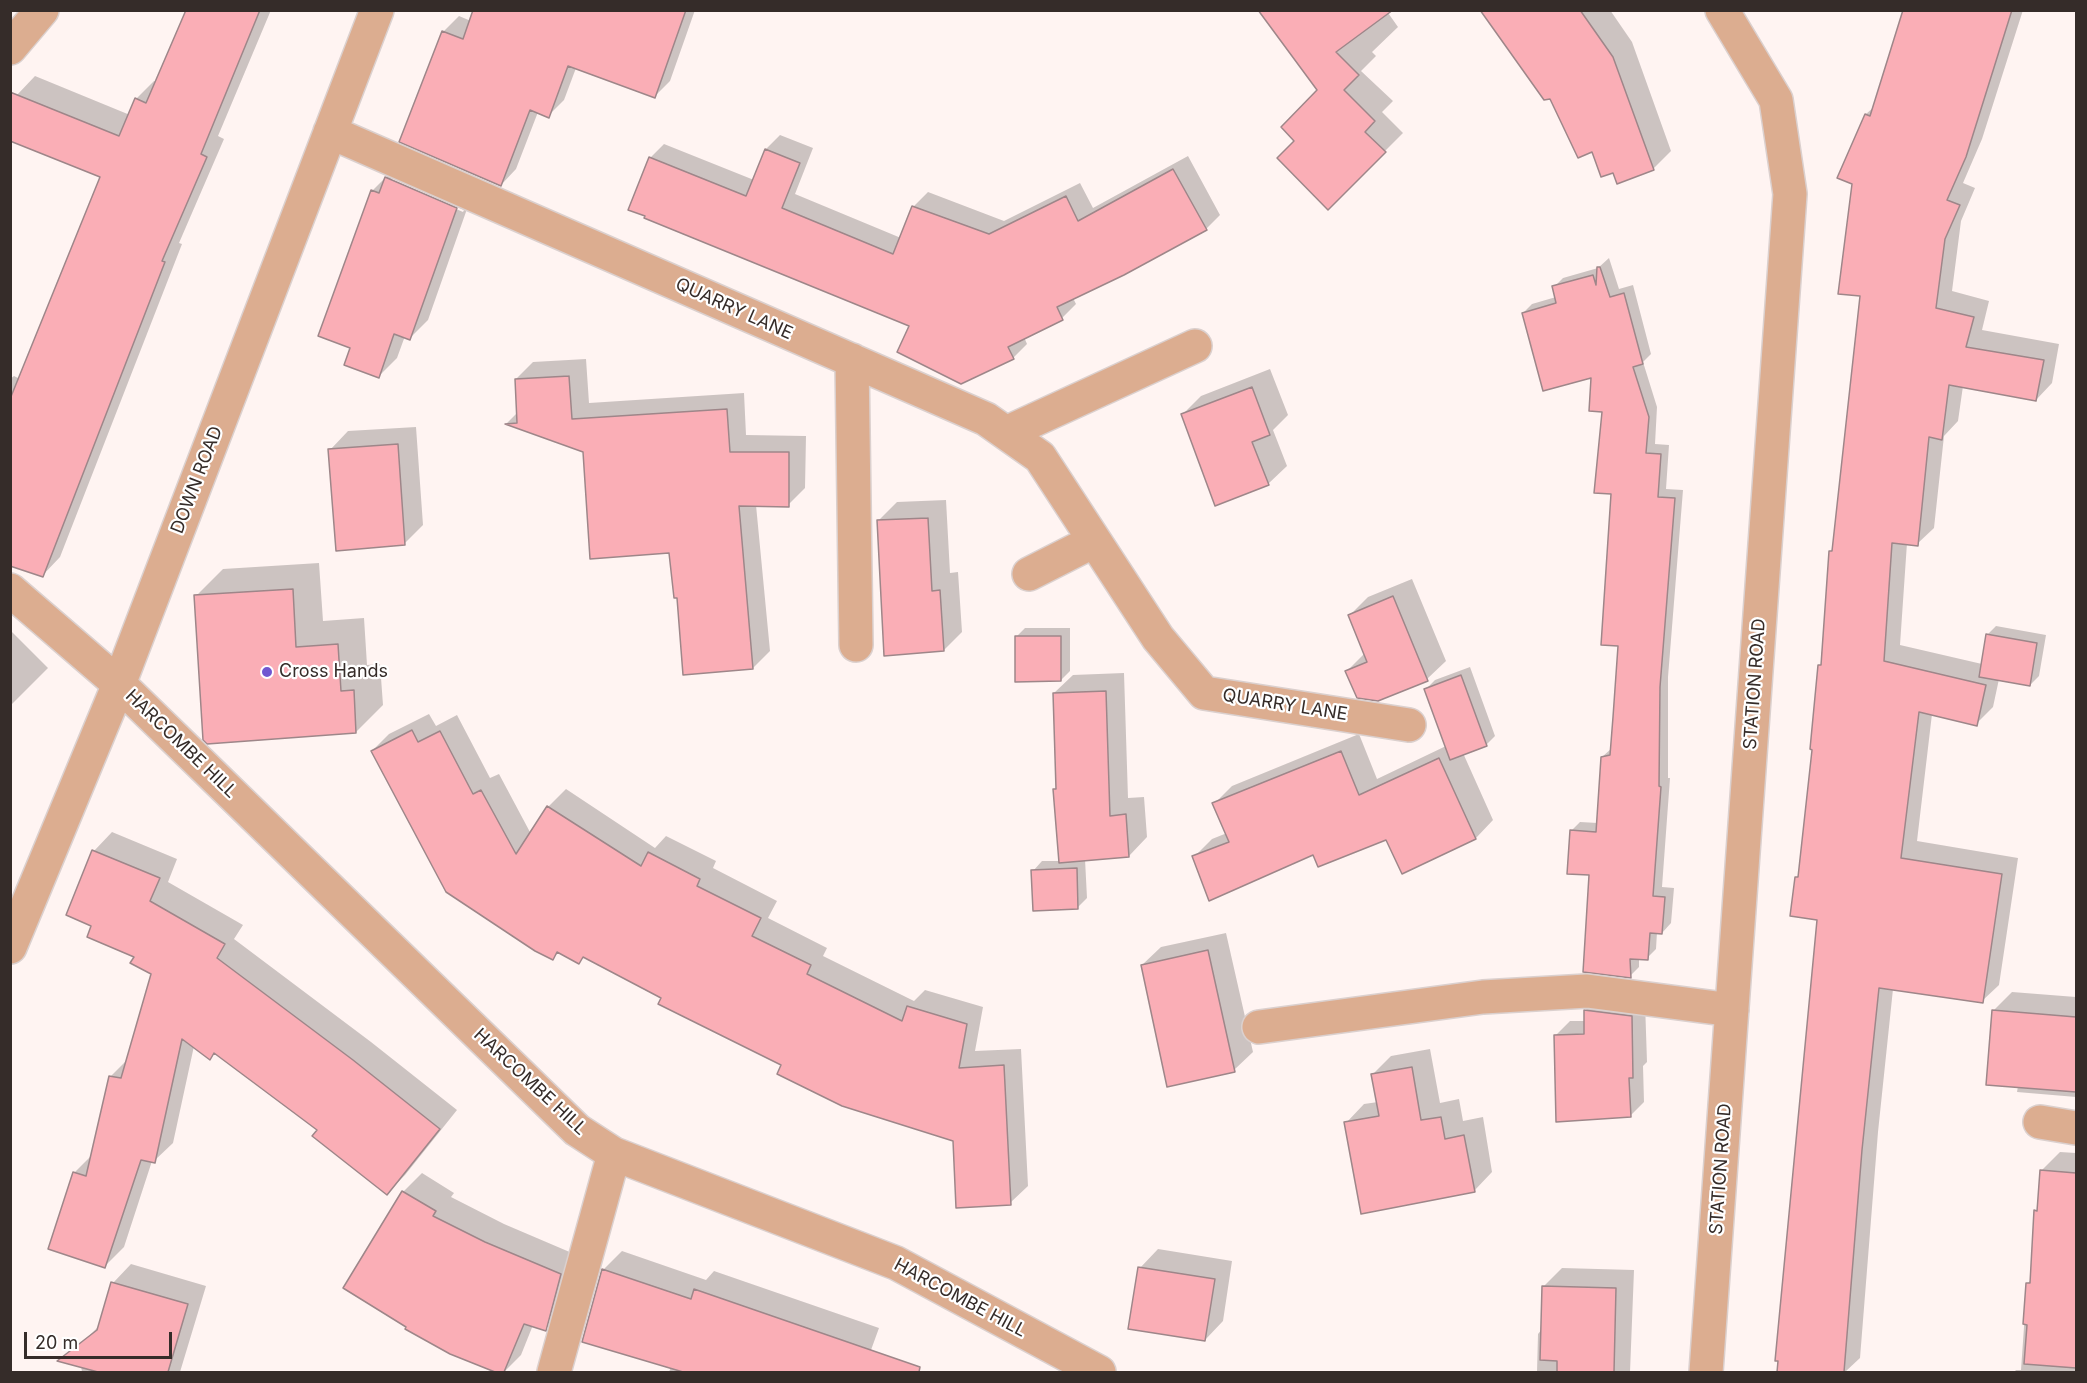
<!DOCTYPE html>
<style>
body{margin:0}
#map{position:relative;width:2087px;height:1383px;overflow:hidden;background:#fff4f2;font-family:Inter,sans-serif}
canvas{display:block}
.frame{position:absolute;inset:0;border:12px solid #352c29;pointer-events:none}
.scale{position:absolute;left:24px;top:1332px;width:148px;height:27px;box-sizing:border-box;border:3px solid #352c29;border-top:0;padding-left:8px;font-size:18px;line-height:21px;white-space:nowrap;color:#352c29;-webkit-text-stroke:4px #fff;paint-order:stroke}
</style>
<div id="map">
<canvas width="2087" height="1383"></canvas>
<div class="frame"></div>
<div class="scale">20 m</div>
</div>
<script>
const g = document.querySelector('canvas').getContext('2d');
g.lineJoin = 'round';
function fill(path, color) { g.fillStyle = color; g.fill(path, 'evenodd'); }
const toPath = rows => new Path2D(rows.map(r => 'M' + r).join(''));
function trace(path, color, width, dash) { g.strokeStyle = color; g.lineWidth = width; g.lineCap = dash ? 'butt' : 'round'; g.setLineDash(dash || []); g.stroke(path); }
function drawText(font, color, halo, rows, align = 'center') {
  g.font = font + ' Inter,sans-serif'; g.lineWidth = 4.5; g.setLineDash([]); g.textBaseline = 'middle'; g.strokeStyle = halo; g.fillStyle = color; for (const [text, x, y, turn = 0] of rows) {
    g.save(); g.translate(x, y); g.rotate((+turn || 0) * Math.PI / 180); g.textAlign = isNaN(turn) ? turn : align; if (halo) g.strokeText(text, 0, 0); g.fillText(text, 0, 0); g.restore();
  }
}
fill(toPath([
 [188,10,271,10,218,136,224,139,179,243,182,244,60,557,42,576,10,564,10,379,14,376,20,379,102,176,10,112,17,95,35,76,130,115,136,99,154,81,157,82],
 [475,10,695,10,670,81,655,96,576,68,564,100,548,116,538,112,516,169,501,185,443,32,459,16,471,21],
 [1260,10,1386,10,1398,27,1372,52,1376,56,1361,71,1393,101,1382,112,1403,133,1328,208,1296,141,1319,90],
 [1482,10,1610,10,1632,42,1671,151,1653,169,1614,171,1593,151],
 [1904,10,2023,10,1982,139,1963,183,1975,188,1961,221,1952,291,1989,301,1982,330,2059,344,2052,383,2036,400,1963,386,1958,421,1944,436,1934,528,1917,544,1907,543,1900,645,1982,664,1987,635,1996,626,2046,635,2039,676,2030,685,1999,679,1993,707,1976,724,1932,714,1917,841,2018,858,1999,985,1982,1001,1893,989,1878,1132,1860,1358,1845,1372,1821,1372,1779,1369,1819,919,1796,878,1800,874,1814,748,1830,552,1833,548,1862,295,1853,183,1839,177,1866,114,1874,107],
 [780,135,813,148,795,194,901,238,914,206,928,192,1004,221,1080,183,1093,208,1188,156,1220,215,1206,229,1073,298,1076,304,1062,318,1024,337,1027,344,1013,358,911,326,650,158,664,144,754,180,766,149],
 [391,172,474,189,428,320,410,338,405,336,397,358,379,376,351,347,372,191],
 [392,178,464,210,463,212,390,180],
 [1609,258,1619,289,1633,285,1651,354,1643,362,1657,407,1655,444,1669,445,1666,489,1683,490,1668,677,1668,778,1670,778,1662,887,1674,888,1671,923,1662,933,1657,932,1656,949,1647,958,1639,958,1639,967,1630,976,1590,874,1571,831,1580,822,1598,823,1602,757,1612,748,1620,644,1613,492,1603,411,1593,376,1523,313,1532,304,1556,297,1554,287,1563,278,1598,268],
 [586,359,589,403,744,393,746,435,806,436,805,488,788,505,756,505,770,651,753,668,678,596,671,551,584,451,507,423,518,412,516,379,533,362],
 [1270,369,1288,415,1273,430,1287,466,1268,484,1183,414,1201,396],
 [416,427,423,525,404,544,330,450,348,431],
 [946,500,950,573,958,572,962,632,944,650,878,521,897,502],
 [319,563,323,621,364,618,367,665,380,664,383,705,356,732,196,596,223,569],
 [1412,579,1446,661,1427,679,1347,671,1365,653,1350,615,1368,597],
 [1025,628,1070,628,1070,671,1061,680,1016,637],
 [10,630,48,668,10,706],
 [1470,667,1495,736,1486,745,1463,753,1493,820,1476,838,1403,872,1387,838,1314,853,1194,857,1212,839,1227,833,1214,804,1232,786,1359,734,1377,779,1446,746,1426,689,1435,680],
 [1124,673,1128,798,1144,797,1147,837,1129,856,1085,859,1087,898,1078,907,1033,871,1042,861,1060,861,1055,790,1057,788,1054,693,1073,675],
 [429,714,436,726,457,715,490,778,499,774,531,834,549,806,566,789,655,848,666,836,716,861,713,868,777,901,768,918,827,948,823,956,914,1001,925,990,983,1007,975,1051,1021,1049,1028,1186,1010,1203,954,1140,783,1065,663,997,585,956,579,962,559,952,553,958,372,751,389,734],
 [112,832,177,859,168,882,243,925,234,939,371,1042,457,1110,405,1175,387,1193,319,1130,216,1052,209,1058,194,1046,173,1143,154,1161,152,1161,124,1247,105,1266,74,1173,93,1154,110,1077,128,1059,152,974,136,956,93,925,68,914,94,851],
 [1226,933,1253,1052,1234,1070,1142,965,1161,947],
 [2012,992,2076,997,2076,1097,2017,1092,2018,1086,1993,1011],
 [1599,996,1645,1002,1647,1062,1643,1066,1644,1102,1630,1116,1555,1036,1570,1021,1585,1021,1585,1011],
 [1430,1049,1440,1103,1459,1099,1463,1121,1483,1117,1492,1172,1474,1191,1346,1123,1364,1104,1378,1102,1372,1075,1391,1056],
 [2060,1152,2076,1153,2076,1372,2014,1372,2016,1370,2021,1370,2027,1284,2031,1280,2036,1211,2038,1208,2041,1171],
 [422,1173,454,1193,451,1197,504,1224,579,1256,564,1310,546,1329,533,1325,521,1355,504,1372,499,1372,452,1353,345,1288,403,1192],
 [1158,1249,1232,1261,1223,1321,1205,1340,1140,1268],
 [622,1251,706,1280,714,1271,879,1328,863,1372,669,1372,671,1367,603,1270],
 [131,1264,206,1286,180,1372,82,1372,79,1353,81,1344,100,1325,113,1283],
 [1562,1268,1634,1270,1630,1372,1537,1372,1538,1334,1542,1329,1543,1287]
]), '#0003');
const building = toPath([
 [186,10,260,10,201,154,207,157,162,261,165,262,43,577,10,566,10,399,100,177,10,141,10,92,119,136,135,98,146,103,186,10],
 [473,10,686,10,655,98,568,66,549,118,530,110,501,186,399,142,442,31,463,39,473,10],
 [1258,10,1393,10,1336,52,1359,75,1344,90,1375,121,1365,132,1386,152,1328,210,1277,158,1294,141,1281,127,1317,90,1258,10],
 [1480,10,1580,10,1613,57,1654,170,1617,184,1613,173,1601,177,1592,152,1578,158,1550,99,1544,100,1480,10],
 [1903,10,2012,10,1966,157,1947,200,1960,205,1945,239,1936,308,1974,317,1966,347,2044,360,2036,401,1949,385,1942,440,1929,437,1918,546,1892,543,1884,661,1986,685,1977,726,1919,712,1901,858,2002,874,1983,1003,1879,988,1862,1150,1844,1372,1777,1372,1778,1361,1775,1361,1817,920,1790,916,1795,877,1798,877,1812,750,1810,749,1818,665,1821,665,1829,551,1832,551,1860,296,1838,294,1852,184,1837,178,1865,114,1870,116,1903,10],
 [765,149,800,163,782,208,893,254,912,206,989,234,1066,196,1078,221,1173,169,1207,230,1124,275,1057,307,1063,320,1008,347,1014,359,961,384,897,352,909,326,644,218,645,216,628,210,649,157,746,196,765,149],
 [385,177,457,208,410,340,394,334,379,378,344,365,350,348,318,336,371,190,379,193,385,177],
 [1597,267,1600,267,1610,297,1624,293,1643,364,1633,367,1649,417,1646,453,1661,454,1658,497,1675,498,1660,687,1659,786,1661,787,1653,896,1665,897,1662,934,1650,933,1648,960,1630,959,1631,978,1583,972,1589,875,1567,874,1570,830,1596,832,1601,757,1610,755,1613,717,1618,646,1601,645,1611,494,1594,493,1602,412,1589,411,1591,378,1543,391,1522,313,1556,303,1552,286,1593,275,1596,285,1597,267],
 [569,376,572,419,727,409,730,452,789,452,789,507,739,506,753,669,683,675,677,598,674,598,669,553,590,559,583,452,505,424,517,423,515,379,569,376],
 [1252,387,1270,435,1252,442,1269,485,1215,506,1181,414,1252,387],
 [398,444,405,545,336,551,328,449,398,444],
 [928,518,932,591,940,590,944,651,884,656,877,520,928,518],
 [293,589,296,647,338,644,341,691,354,690,356,733,207,744,203,740,194,595,293,589],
 [1393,596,1428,681,1378,701,1357,698,1345,671,1367,662,1348,615,1393,596],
 [1986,634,2037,643,2030,686,1979,677,1986,634],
 [1015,636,1061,636,1061,681,1015,682,1015,636],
 [1461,675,1487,746,1450,760,1424,689,1461,675],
 [1106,691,1110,816,1126,814,1129,857,1059,863,1053,789,1056,789,1053,693,1106,691],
 [412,730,418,742,440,731,473,794,481,790,516,854,547,806,641,866,648,852,700,879,697,886,761,918,752,936,811,965,807,974,902,1021,907,1006,967,1024,959,1068,1004,1065,1011,1205,956,1208,953,1141,842,1106,777,1074,781,1065,658,1004,661,998,583,957,579,964,557,952,553,960,535,951,446,892,371,751,412,730],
 [1341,751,1359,795,1439,758,1476,839,1402,874,1386,840,1318,867,1313,855,1209,901,1192,856,1229,842,1212,803,1341,751],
 [92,850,160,878,150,901,225,944,217,958,353,1060,440,1129,387,1195,312,1136,317,1130,214,1053,210,1060,182,1039,155,1163,141,1160,105,1268,48,1249,73,1172,86,1176,109,1076,121,1078,151,974,130,963,134,957,87,937,91,926,66,915,92,850],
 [1077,868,1078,909,1033,911,1031,870,1077,868],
 [1208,950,1235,1072,1167,1087,1141,965,1208,950],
 [1584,1010,1632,1016,1633,1078,1629,1078,1631,1117,1556,1122,1554,1035,1584,1034,1584,1010],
 [1992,1010,2076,1017,2076,1092,1986,1085,1992,1010],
 [1412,1067,1421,1120,1441,1117,1445,1139,1464,1135,1475,1192,1361,1214,1344,1122,1379,1116,1371,1074,1412,1067],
 [2040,1170,2076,1173,2076,1368,2024,1364,2027,1325,2023,1324,2026,1283,2030,1283,2034,1210,2037,1211,2040,1170],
 [402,1191,436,1211,433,1216,485,1242,561,1274,546,1331,524,1324,504,1372,495,1372,450,1354,405,1329,406,1327,343,1288,402,1191],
 [1138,1267,1215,1279,1205,1341,1128,1329,1138,1267],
 [602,1269,691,1299,694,1289,920,1367,919,1372,683,1372,582,1342,602,1269],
 [111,1282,188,1304,168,1372,98,1372,57,1361,97,1330,111,1282],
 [1542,1286,1616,1288,1614,1372,1557,1372,1557,1361,1540,1360,1542,1286]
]);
fill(building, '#faaeb6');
trace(building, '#9e8689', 1.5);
const minor = toPath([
 [10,48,42,10],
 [330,132,986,419,1040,457,1158,638,1204,693,1409,725],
 [852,360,856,645],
 [1006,433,1195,346],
 [1029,574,1094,541],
 [10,590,119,684,577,1130,614,1154,896,1263,1099,1372],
 [10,947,119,684,377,10],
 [1259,1027,1483,997,1587,991,1732,1010],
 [2040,1122,2076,1128],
 [554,1372,614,1154],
 [1706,1372,1790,194,1776,100,1722,10]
]);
trace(minor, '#dbd0ce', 36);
trace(minor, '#dcad90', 33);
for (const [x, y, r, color] of [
 [267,672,6,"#7057d1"]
]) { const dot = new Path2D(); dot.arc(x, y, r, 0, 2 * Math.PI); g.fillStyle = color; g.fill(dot); trace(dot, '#fff', 2); }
drawText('18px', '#352c29', '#fff', [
 ["QUARRY LANE",734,309,24],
 ["DOWN ROAD",197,480,-69],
 ["STATION ROAD",1755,684,-86],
 ["QUARRY LANE",1285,705,9],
 ["HARCOMBE HILL",181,744,44],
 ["HARCOMBE HILL",530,1082,43],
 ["STATION ROAD",1721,1169,-86],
 ["HARCOMBE HILL",960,1298,28]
]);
drawText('18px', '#352c29', '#fff', [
 ["Cross Hands",279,672]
], 'left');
</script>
